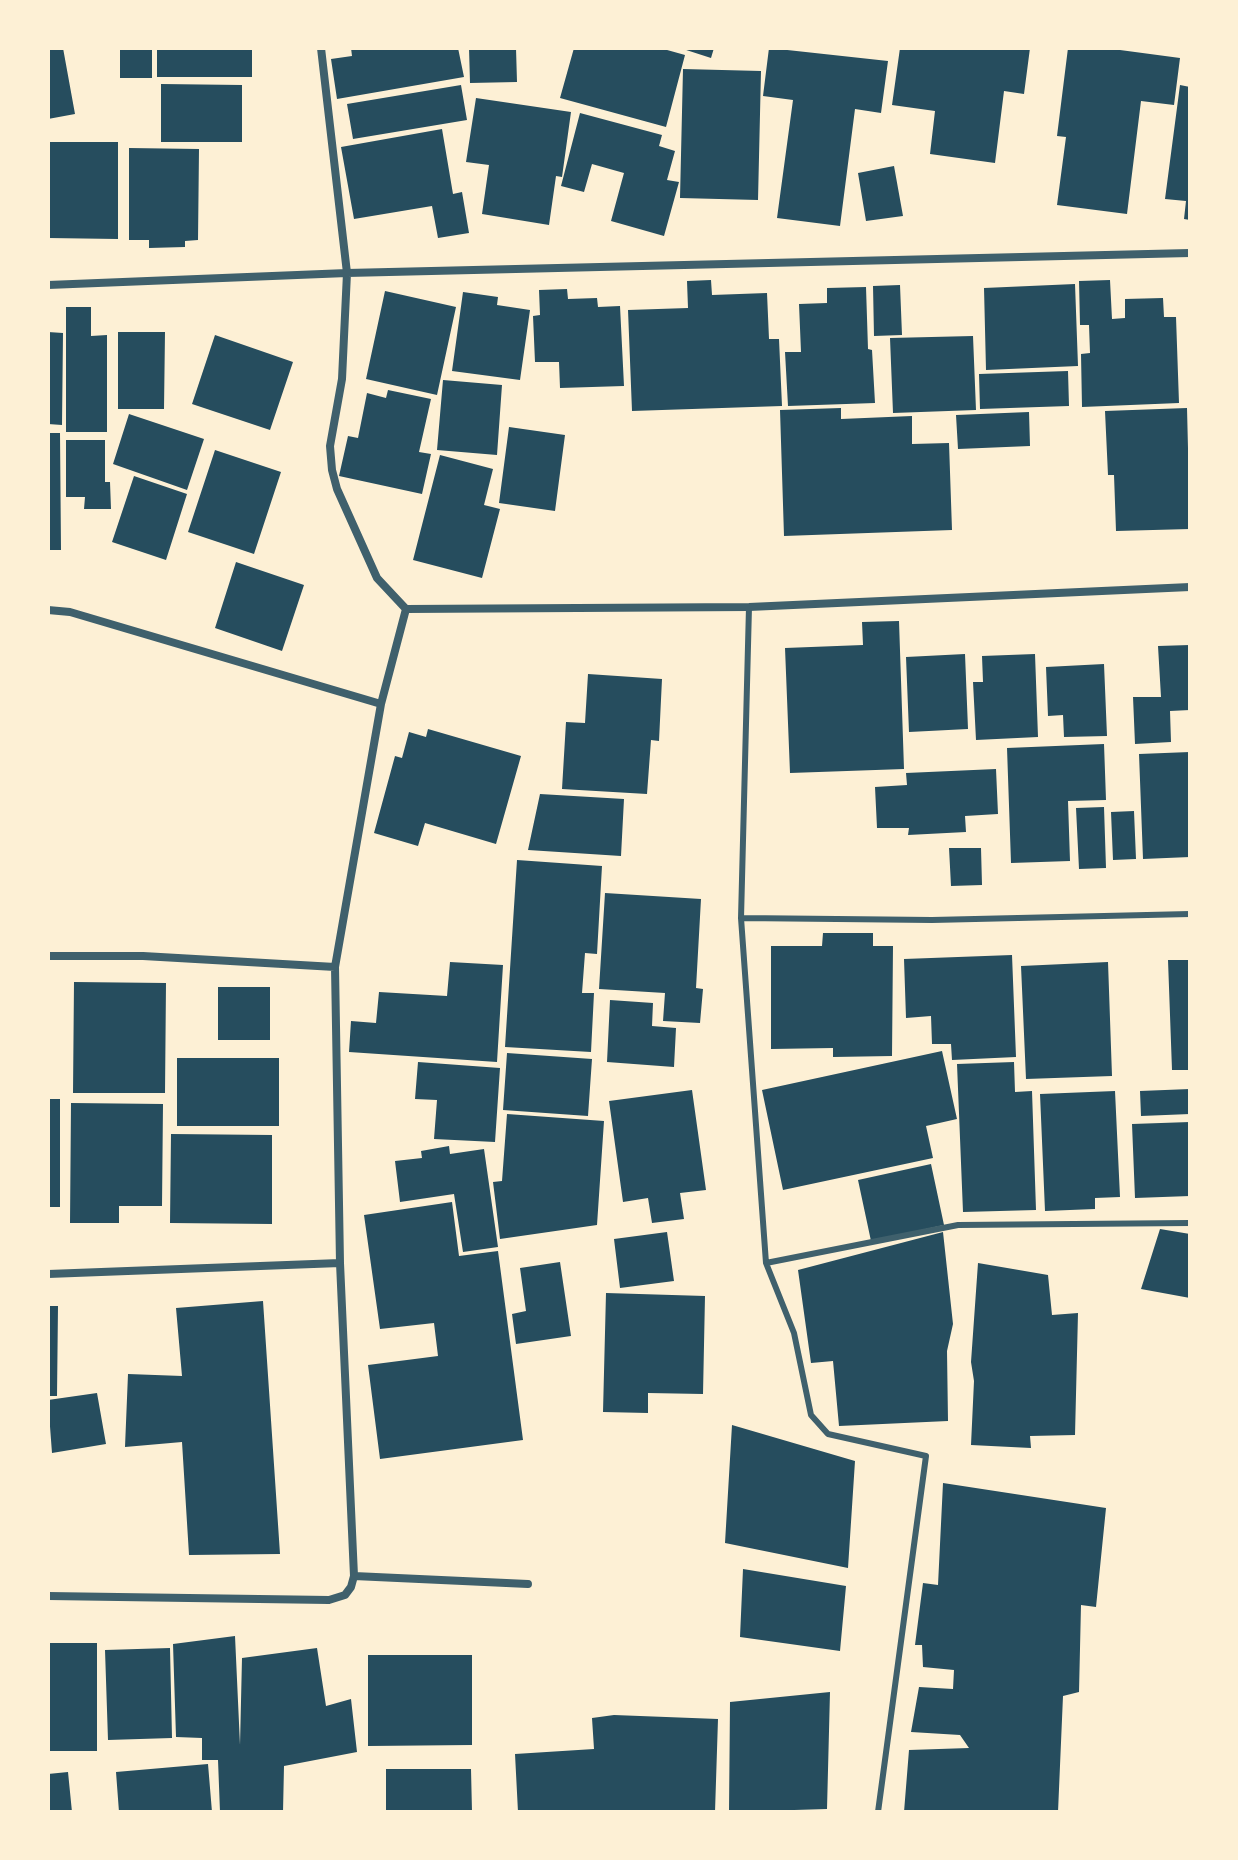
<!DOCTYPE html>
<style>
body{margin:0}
#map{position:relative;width:1238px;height:1860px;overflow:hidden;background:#fdf0d5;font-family:"DM Sans",sans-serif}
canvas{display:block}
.frame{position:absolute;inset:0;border:50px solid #fdf0d5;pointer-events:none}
</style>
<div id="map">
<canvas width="1238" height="1860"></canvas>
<div class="frame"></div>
</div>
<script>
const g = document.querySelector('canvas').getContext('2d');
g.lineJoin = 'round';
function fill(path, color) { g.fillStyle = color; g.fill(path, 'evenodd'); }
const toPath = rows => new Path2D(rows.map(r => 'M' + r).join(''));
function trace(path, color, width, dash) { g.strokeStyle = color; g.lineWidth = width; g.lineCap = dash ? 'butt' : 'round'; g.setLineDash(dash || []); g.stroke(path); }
fill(toPath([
 [48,48,63,48,75,114,48,119],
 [120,48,152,48,152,78,120,78],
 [157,48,252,48,252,77,157,77],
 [351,48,458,48,464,77,337,99,331,59,352,56],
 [469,48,516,48,517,82,470,83],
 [574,48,660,48,685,55,666,127,560,98],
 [680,48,714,48,711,58],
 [769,48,888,61,881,113,855,109,840,226,777,218,793,100,763,96],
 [900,48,1030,48,1024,94,1004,91,995,163,930,154,935,111,892,105],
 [1068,48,1105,48,1180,58,1174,105,1141,101,1127,214,1057,205,1066,137,1057,136],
 [683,69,761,71,758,200,680,198],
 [161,84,242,85,242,142,161,142],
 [461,85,467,120,353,139,347,104],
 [1180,85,1190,87,1190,220,1184,219,1186,201,1165,199],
 [476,98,571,112,562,177,556,176,549,225,482,214,489,165,466,162],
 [580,113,662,135,659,146,675,151,667,180,679,182,664,236,611,221,624,173,592,164,584,192,561,186],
 [442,129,453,194,462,192,469,233,438,238,432,206,354,219,341,147],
 [48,142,118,142,118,239,48,238],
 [129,148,199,149,198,240,185,241,185,247,149,248,149,240,129,240],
 [894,166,903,216,866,221,858,173],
 [711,280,712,295,767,293,769,339,779,339,782,406,632,411,628,310,688,308,687,281],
 [1110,280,1112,319,1125,318,1125,299,1163,298,1164,317,1176,317,1179,403,1082,407,1081,354,1090,353,1089,325,1080,325,1079,281],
 [1075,284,1078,366,986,370,984,288],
 [900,285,902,335,874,336,873,286],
 [866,287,868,349,872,350,875,403,788,406,785,352,801,352,799,304,827,303,827,288],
 [567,289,568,299,597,298,598,307,620,306,624,386,560,388,559,362,535,362,533,316,540,315,539,290],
 [385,291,456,307,437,395,366,379],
 [463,292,498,297,497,305,530,310,520,380,452,371],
 [66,307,91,307,91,336,107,335,107,432,66,432],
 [48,332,63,333,62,425,48,424],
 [118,332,165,332,164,409,118,409],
 [215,335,293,362,270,430,192,404],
 [973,336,976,410,893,413,890,338],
 [1068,371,1069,406,980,409,979,374],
 [443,380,502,385,497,455,437,450],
 [388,390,431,399,419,452,431,454,422,494,339,476,348,436,358,438,367,393,386,398],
 [841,408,841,419,912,416,912,444,949,443,952,530,784,536,780,410],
 [1187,408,1190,529,1116,531,1114,475,1108,475,1105,411],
 [1029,412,1030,446,958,449,956,415],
 [129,414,204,439,187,490,113,464],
 [509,427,565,435,555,511,499,503],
 [48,433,60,433,61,550,48,550],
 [66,440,105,440,105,482,110,482,111,509,84,509,85,497,66,497],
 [215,450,281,472,254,554,188,532],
 [440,455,493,469,484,505,500,509,482,578,413,560],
 [134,476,187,494,166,560,112,542],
 [236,562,304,585,282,651,215,628],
 [899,621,904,769,790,773,785,648,863,645,862,622],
 [1190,645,1190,710,1170,711,1171,742,1135,744,1133,697,1161,697,1158,646],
 [965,654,968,729,909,732,906,657],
 [1035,654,1038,737,976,740,973,682,983,682,982,656],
 [1104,664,1107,736,1064,737,1063,715,1048,716,1046,667],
 [588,674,662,679,659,741,651,740,647,794,562,789,566,722,585,723],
 [428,729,521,756,496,844,425,823,418,846,374,833,395,756,402,758,409,732,426,737],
 [1104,744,1106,800,1068,801,1070,861,1011,863,1007,748],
 [1190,752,1190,857,1143,859,1139,754],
 [996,769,998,814,965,816,966,832,908,835,909,828,877,828,875,787,907,785,906,773],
 [540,794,624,799,621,856,528,850],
 [1104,807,1106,868,1079,869,1076,808],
 [1134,811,1136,859,1113,860,1111,812],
 [949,848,981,848,982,885,951,886],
 [517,860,602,866,597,954,585,953,582,993,594,993,591,1052,505,1047],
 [605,893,701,899,696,988,703,989,700,1023,663,1021,665,993,599,989],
 [823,933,873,933,873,946,893,946,892,1056,833,1057,833,1048,771,1049,771,946,822,946],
 [1012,955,1016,1057,952,1060,951,1044,932,1044,931,1016,906,1018,904,959],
 [1168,960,1190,960,1190,1070,1172,1070],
 [450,962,503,965,497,1062,349,1052,351,1021,376,1023,379,992,447,996],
 [1108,962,1112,1076,1026,1079,1021,966],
 [74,982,166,983,165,1093,73,1093],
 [218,987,270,987,270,1040,218,1040],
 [610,1000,653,1003,652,1026,676,1028,674,1067,607,1062],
 [942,1051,957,1119,926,1126,933,1158,783,1190,762,1090],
 [507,1053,592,1059,588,1116,503,1110],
 [177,1058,279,1058,279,1126,177,1126],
 [418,1062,500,1068,495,1142,434,1139,437,1100,415,1099],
 [1014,1062,1015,1092,1032,1091,1036,1210,963,1212,957,1064],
 [1190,1089,1190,1114,1141,1116,1140,1091],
 [692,1090,706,1190,680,1193,684,1219,652,1223,648,1198,623,1202,609,1101],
 [1115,1091,1120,1197,1095,1198,1095,1209,1045,1211,1040,1094],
 [48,1099,60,1099,60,1207,48,1207],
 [71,1103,163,1104,162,1206,119,1206,119,1223,70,1223],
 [507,1114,604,1121,597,1225,500,1239,493,1182,502,1181],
 [1190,1122,1190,1196,1135,1198,1132,1124],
 [171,1134,272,1135,272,1224,170,1223],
 [449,1146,450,1154,484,1149,498,1247,463,1252,454,1194,400,1202,395,1161,422,1158,421,1151],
 [931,1164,944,1225,871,1241,858,1180],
 [452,1202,459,1256,498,1251,523,1440,380,1459,368,1365,438,1356,434,1323,380,1329,364,1215],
 [1160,1229,1190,1234,1190,1298,1141,1289],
 [667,1232,674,1281,620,1288,614,1239],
 [943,1232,953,1324,947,1351,948,1421,839,1426,833,1361,811,1363,798,1270],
 [560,1262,571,1336,516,1344,512,1314,526,1311,520,1268],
 [978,1263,1048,1275,1052,1315,1078,1313,1075,1435,1030,1436,1031,1448,971,1445,974,1381,971,1362],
 [606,1293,705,1296,703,1394,648,1393,648,1413,603,1412],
 [263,1301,280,1554,189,1555,182,1442,125,1447,128,1374,182,1376,176,1308],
 [48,1306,58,1306,57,1396,48,1396],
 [97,1393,106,1444,52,1453,48,1400],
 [732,1425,855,1461,848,1568,725,1543],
 [943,1483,1106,1508,1096,1607,1081,1605,1079,1692,1063,1696,1058,1812,904,1812,909,1750,969,1748,960,1735,911,1732,919,1687,953,1689,954,1670,923,1667,922,1645,915,1645,923,1583,938,1585],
 [743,1569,846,1586,840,1651,740,1637],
 [235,1636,240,1745,242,1658,317,1648,326,1706,351,1699,357,1752,284,1766,283,1812,220,1812,218,1760,202,1760,202,1738,176,1737,173,1644],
 [48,1643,97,1643,97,1751,48,1751],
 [170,1648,172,1738,108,1740,105,1650],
 [368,1655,472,1655,472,1745,368,1746],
 [830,1692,827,1809,729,1812,730,1702],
 [614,1715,718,1719,715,1812,518,1812,515,1754,594,1749,592,1718],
 [208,1764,212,1812,119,1812,116,1772],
 [386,1769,471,1769,472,1812,386,1812],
 [68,1772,72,1812,48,1812,48,1774]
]), '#264d5e');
trace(toPath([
 [749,607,741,918,766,1263,794,1333,811,1415,828,1434,926,1456,878,1812],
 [741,918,932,920,1190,914],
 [766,1263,958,1225,1190,1223]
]), '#3f606c', 6);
trace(toPath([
 [321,48,347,273,342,379,330,446,332,470,337,489,377,578,406,609],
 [48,285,347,273,1190,253],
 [48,610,70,612,381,704],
 [48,956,143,956,335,967],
 [48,1274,340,1263],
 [354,1576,528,1584],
 [48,1596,329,1600,345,1595,351,1587,354,1576,340,1263,335,967,381,704,406,609,749,607,1190,587]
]), '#3f606c', 8);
</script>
